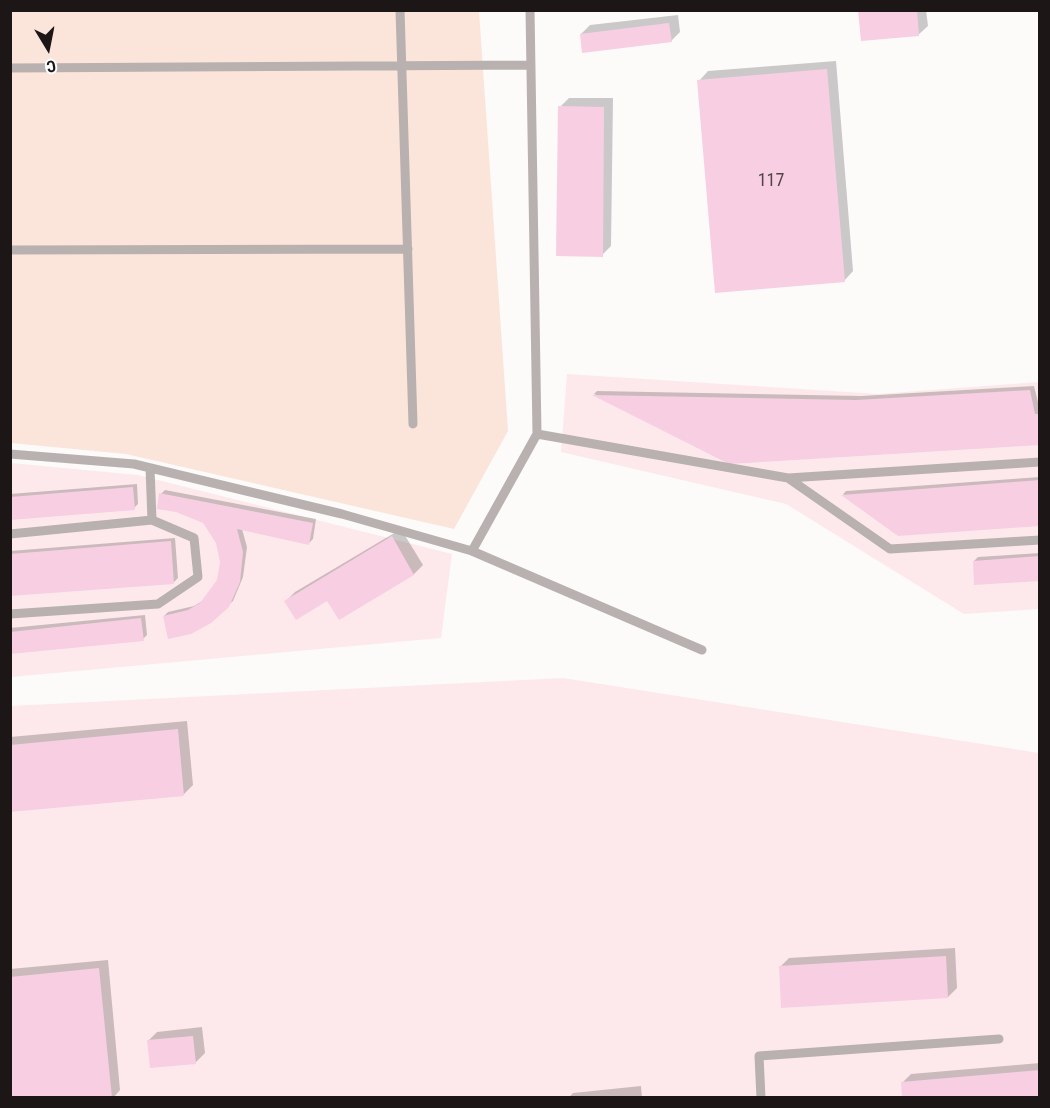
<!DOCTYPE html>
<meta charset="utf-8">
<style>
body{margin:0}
#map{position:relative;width:1050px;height:1108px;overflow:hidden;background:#fdfafa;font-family:"Roboto Condensed",sans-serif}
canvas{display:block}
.frame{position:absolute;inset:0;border:12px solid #1c1617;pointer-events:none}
.north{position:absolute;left:18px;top:18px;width:60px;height:60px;-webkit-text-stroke:4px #fff;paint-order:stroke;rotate:170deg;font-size:16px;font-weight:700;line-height:24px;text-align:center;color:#1c1617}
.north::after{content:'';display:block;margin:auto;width:21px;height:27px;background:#1c1617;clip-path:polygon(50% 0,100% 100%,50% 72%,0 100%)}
</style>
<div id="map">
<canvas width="1050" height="1108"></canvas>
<div class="frame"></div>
<div class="north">С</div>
</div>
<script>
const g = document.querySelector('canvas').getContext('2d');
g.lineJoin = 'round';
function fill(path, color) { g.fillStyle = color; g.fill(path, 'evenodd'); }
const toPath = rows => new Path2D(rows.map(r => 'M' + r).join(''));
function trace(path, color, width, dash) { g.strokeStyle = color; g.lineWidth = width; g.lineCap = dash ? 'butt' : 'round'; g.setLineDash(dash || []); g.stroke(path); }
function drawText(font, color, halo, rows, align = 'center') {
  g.font = font + ' "Roboto Condensed",sans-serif'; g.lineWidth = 4.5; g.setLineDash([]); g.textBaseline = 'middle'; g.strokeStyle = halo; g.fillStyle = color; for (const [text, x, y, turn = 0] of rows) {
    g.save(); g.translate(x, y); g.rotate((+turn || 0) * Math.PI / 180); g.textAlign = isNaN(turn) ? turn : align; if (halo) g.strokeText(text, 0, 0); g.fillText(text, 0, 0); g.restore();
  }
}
fill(toPath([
 [567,374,878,394,1039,382,1039,609,964,614,786,504,561,452],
 [11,463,138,475,452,554,441,638,11,677],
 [563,678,1039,753,1039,1097,11,1098,11,706]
]), '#fde9ec');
fill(toPath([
 [10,11,479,11,508,431,454,529,126,454,11,443]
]), '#fbe5da');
fill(toPath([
 [860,10,926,10,928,26,918,35],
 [678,15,680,32,671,41,581,34,590,25],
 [836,61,853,271,844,281,699,81,708,71],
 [569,98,613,98,611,246,602,255,560,107],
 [1034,386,1040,410,1040,443,730,462,594,394,597,391,861,396],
 [1040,477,1040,525,899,535,843,494,846,491],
 [137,484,138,504,134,508,10,518,10,494],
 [165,490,316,519,313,539,309,543,242,529,247,547,243,577,233,601,210,622,164,616,168,612,194,606,204,600,219,580,221,562,218,542,204,521,161,494],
 [401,529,423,565,414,574,339,618,328,599,286,601,295,592],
 [175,538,178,578,174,582,10,595,10,551],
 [1040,553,1040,580,974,561,978,557],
 [145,615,147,635,143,639,10,653,10,628],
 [187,721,193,785,184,794,10,810,10,737],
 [955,948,957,988,948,997,780,967,789,958],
 [108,960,120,1090,113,1098,10,1098,10,969],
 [202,1027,205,1053,196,1062,148,1041,157,1032],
 [1040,1063,1040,1098,902,1083,911,1074],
 [641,1086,642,1098,568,1098,573,1093]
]), '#0003');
fill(toPath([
 [858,10,917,10,919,36,861,41],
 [669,23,672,42,582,53,580,34],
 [827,69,845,282,715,293,697,80],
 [558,106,604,107,603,257,556,256],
 [1030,390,1035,414,1040,414,1040,445,729,464,592,395,856,400],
 [1040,480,1040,526,898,536,841,495],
 [133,487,135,510,10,520,10,497],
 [159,493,313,523,309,545,237,529,243,552,240,582,229,607,211,623,191,634,168,639,163,616,188,610,200,603,217,580,220,562,216,543,203,523,176,512,157,509],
 [392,536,414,575,339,620,327,601,296,620,284,601],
 [171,541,174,584,10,596,10,554],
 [1040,556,1040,581,974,585,973,561],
 [141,618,144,641,10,654,10,632],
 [178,729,184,796,10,812,10,745],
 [946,956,948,998,781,1008,779,966],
 [99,968,112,1098,10,1098,10,977],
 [193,1036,196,1064,150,1068,147,1040],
 [1040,1070,1040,1098,902,1098,901,1082]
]), '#f8cee2');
trace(toPath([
 [400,10,413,424],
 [10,68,531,65],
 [10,250,408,249],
 [537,434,788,478,890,549,1040,540],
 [10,454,134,464,342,514,472,551,537,434,530,10],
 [150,468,152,520],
 [788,478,1040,462],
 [10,534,152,520,194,538,198,577,158,604,10,614],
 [472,551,702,650],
 [761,1098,759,1056,999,1039]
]), '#b8b1b0', 9);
drawText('18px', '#53444a', null, [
 ["117",771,181]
]);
</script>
